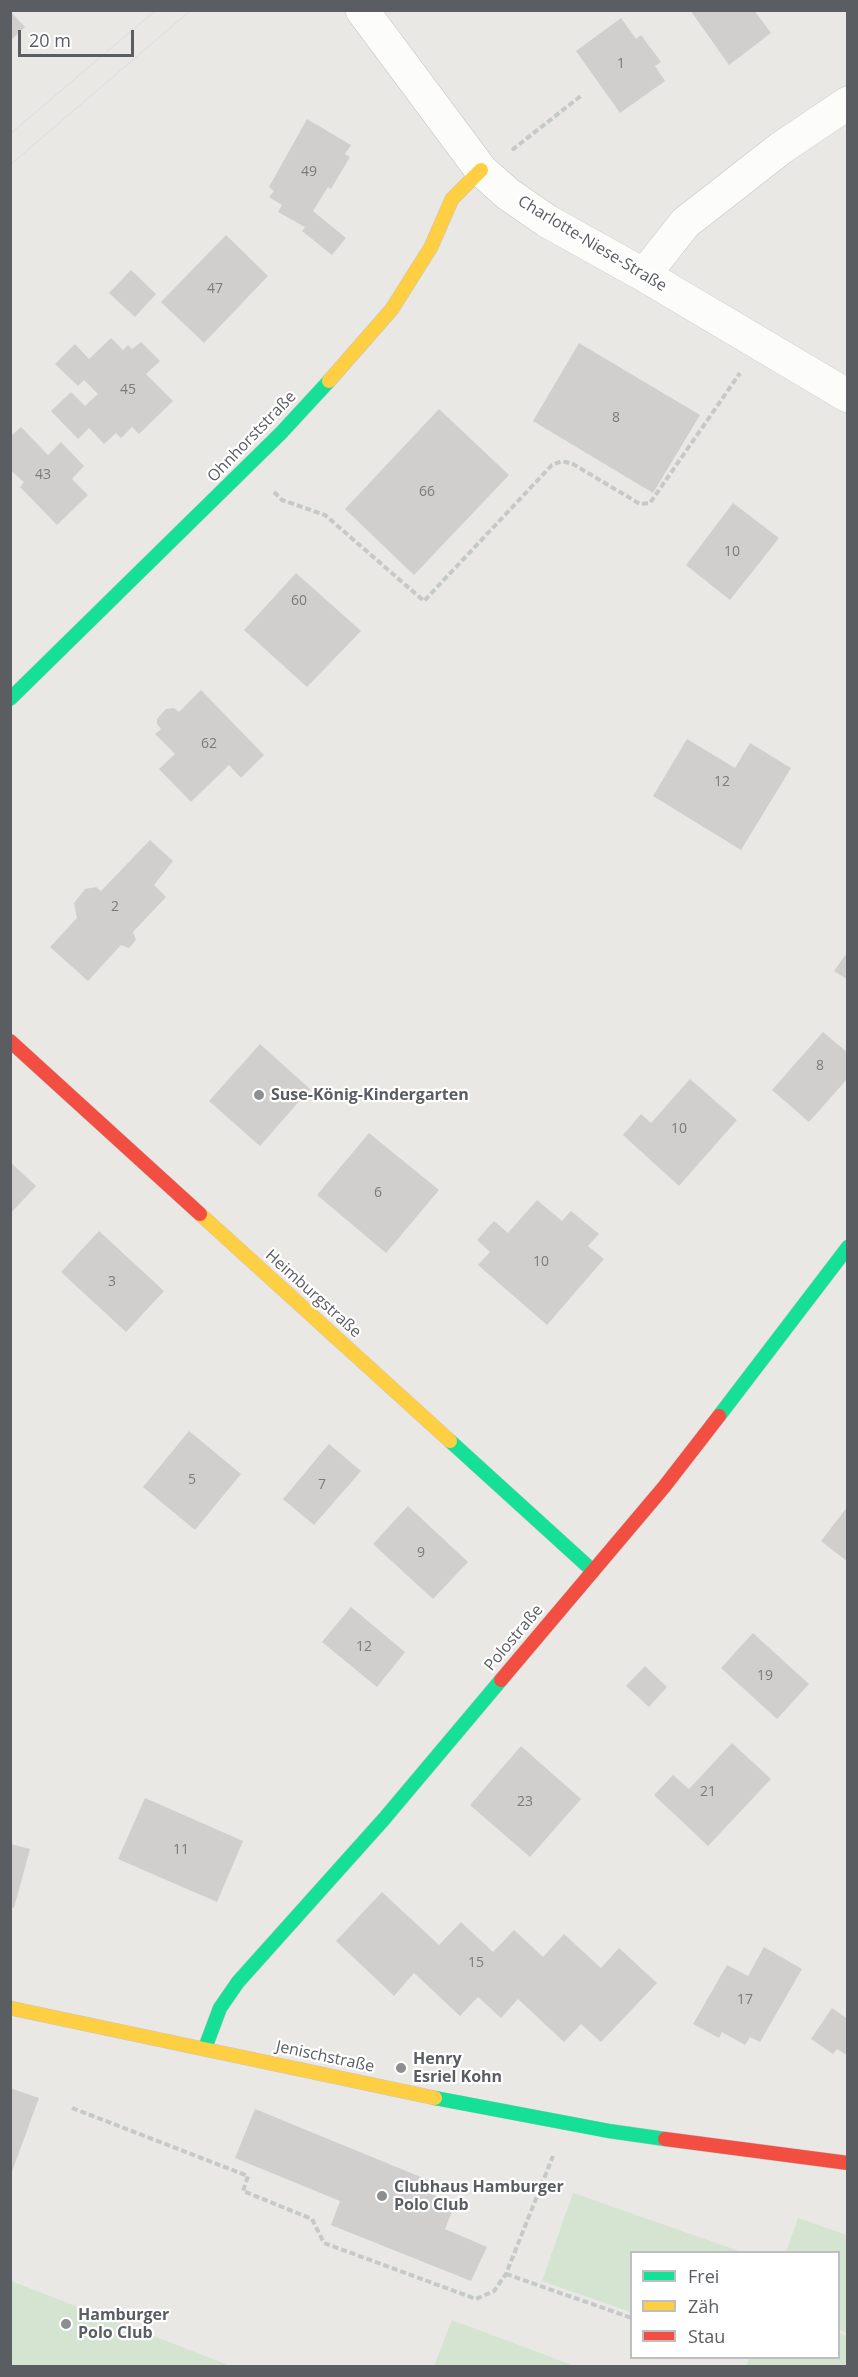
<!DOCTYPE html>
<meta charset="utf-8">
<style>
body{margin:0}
#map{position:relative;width:858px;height:2377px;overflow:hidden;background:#e9e8e4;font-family:"Open Sans",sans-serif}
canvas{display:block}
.frame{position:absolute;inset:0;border:12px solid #5a5d61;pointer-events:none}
.legend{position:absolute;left:630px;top:2251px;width:210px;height:108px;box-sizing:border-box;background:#fff;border:2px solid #bdbec0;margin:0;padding:8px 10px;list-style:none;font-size:18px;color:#5a5d61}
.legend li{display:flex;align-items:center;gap:12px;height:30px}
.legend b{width:30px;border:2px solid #bdbec0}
.scale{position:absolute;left:18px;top:30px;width:116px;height:27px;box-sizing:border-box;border:3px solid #5a5d61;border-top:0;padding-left:8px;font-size:18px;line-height:21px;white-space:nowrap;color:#5a5d61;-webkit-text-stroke:4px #fff;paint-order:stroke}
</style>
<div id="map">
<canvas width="858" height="2377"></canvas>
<div class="frame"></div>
<ul class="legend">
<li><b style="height:8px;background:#16e098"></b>Frei</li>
<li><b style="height:8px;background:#ffcf43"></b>Zäh</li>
<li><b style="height:8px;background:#f24e42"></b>Stau</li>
</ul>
<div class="scale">20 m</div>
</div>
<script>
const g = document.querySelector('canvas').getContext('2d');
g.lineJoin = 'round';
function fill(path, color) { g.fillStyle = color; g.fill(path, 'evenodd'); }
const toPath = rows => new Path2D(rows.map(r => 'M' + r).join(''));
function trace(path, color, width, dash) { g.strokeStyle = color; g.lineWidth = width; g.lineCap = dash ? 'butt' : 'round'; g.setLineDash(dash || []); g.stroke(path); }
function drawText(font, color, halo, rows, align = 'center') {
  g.font = font + ' "Open Sans",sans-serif'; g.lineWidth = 4.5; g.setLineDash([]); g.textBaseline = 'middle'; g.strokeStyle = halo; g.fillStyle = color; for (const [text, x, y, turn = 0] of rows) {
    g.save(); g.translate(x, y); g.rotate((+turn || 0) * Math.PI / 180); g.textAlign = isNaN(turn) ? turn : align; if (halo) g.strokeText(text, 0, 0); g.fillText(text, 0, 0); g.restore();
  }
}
fill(toPath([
 [573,2193,742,2252,632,2252,631,2312,542,2281],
 [798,2218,847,2235,847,2333,839,2330,838,2252,786,2252],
 [10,2281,11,2281,231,2366,11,2366],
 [452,2320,575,2366,434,2366],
 [839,2333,847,2336,847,2366,746,2366,749,2358,838,2358]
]), '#d4e4d1');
fill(toPath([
 [690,10,754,10,771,33,729,65],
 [10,11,25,27,10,41],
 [621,18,636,39,641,35,661,62,655,66,665,81,620,113,576,51],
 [307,119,351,145,345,154,350,157,331,189,328,187,313,211,346,238,332,255,302,231,305,227,278,212,282,205,269,197,274,191,269,187],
 [226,235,268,276,204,343,161,302],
 [131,270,156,294,135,317,109,293],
 [111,338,123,350,128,345,132,349,141,342,160,361,146,374,173,401,139,434,132,427,121,438,116,433,104,444,89,428,78,439,51,411,71,392,85,406,98,394,84,380,78,386,55,364,75,344,89,359],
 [579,343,700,415,653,493,533,421],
 [439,409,509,475,414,575,345,509],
 [21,427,48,455,61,442,84,466,72,479,88,495,57,525,20,487,24,482,10,470,10,437],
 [733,503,779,538,730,600,686,565],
 [296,573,361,631,307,687,244,630],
 [201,690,264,755,241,778,229,765,191,802,159,769,175,754,155,734,161,729,157,724,157,719,166,709,174,708,179,712],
 [687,739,735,768,750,743,791,768,741,850,653,796],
 [150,840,173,861,154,885,166,897,133,932,136,940,129,948,121,945,88,981,50,947,77,918,74,903,85,889,96,887,101,891],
 [848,951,848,980,834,971],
 [823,1032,848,1053,848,1078,809,1122,772,1090],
 [260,1044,310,1089,260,1146,209,1101],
 [690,1079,737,1120,679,1186,623,1135,641,1114,651,1123],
 [369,1133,439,1190,386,1253,317,1195],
 [10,1162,36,1186,10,1214],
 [537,1200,562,1221,571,1211,599,1234,588,1246,604,1259,547,1325,478,1265,490,1252,477,1240,494,1221,508,1233],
 [99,1231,164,1291,126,1332,61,1272],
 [189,1431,241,1474,195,1530,143,1487],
 [329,1444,361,1471,314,1525,283,1499],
 [408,1506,468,1562,433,1599,373,1544],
 [848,1506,848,1562,821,1541],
 [351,1607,405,1652,377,1687,322,1642],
 [753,1633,809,1684,777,1719,721,1668],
 [645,1666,667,1687,649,1707,626,1686],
 [732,1743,771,1779,708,1846,654,1795,673,1775,689,1789],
 [521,1746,581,1799,530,1857,470,1805],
 [145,1798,243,1841,217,1902,118,1859],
 [10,1844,30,1849,14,1908,10,1907],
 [382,1892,439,1945,461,1922,493,1952,514,1930,543,1957,564,1934,601,1968,619,1948,657,1983,601,2042,581,2024,564,2042,518,1999,501,2018,478,1997,460,2016,414,1973,394,1996,336,1941],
 [764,1947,802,1969,760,2042,750,2037,745,2045,722,2032,719,2038,693,2024,727,1965,748,1976],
 [832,2008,848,2019,848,2056,837,2049,833,2054,811,2039],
 [10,2088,39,2098,11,2174,10,2174],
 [255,2109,428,2180,424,2191,455,2204,445,2229,487,2247,471,2281,331,2225,340,2201,235,2158]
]), '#d0cfcd');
const street = toPath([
 [362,10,481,170,508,194,547,221,644,275,848,396],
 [644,275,685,223,781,148,848,103]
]);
const fast = toPath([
 [10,699,281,433,329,381],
 [719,1416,848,1247],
 [450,1441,593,1571],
 [205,2048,220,2008,238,1982,384,1819,501,1680],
 [435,2098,609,2131,665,2139]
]);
const slow = toPath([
 [329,381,392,309,431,247,452,199,481,170],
 [200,1214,450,1441],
 [10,2008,435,2098]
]);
const jam = toPath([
 [10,1041,200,1214],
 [501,1680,664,1487,719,1416],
 [665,2139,848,2163]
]);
trace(street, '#c6c6c6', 34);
trace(fast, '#c6c6c5', 15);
trace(slow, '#c6c6c5', 15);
trace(jam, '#c6c6c5', 15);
trace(toPath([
 [512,150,582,95],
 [274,492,282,500,325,515,424,601,552,465,562,461,573,464,640,504,650,503,740,373],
 [72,2108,248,2176,243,2191,312,2219,324,2243,476,2299,494,2291,506,2274,553,2156],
 [506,2274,632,2318]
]), '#c5c9c7', 4, [6, 3]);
trace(street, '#fcfcfb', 33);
trace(fast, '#16e098', 14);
trace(slow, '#ffcf43', 14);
trace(jam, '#f24e42', 14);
trace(toPath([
 [10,134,156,10],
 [10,165,191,10]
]), '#e0e1e1', 1.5);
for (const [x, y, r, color] of [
 [259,1095,6,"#8c8e8f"],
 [401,2068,6,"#8c8e8f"],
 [382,2196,6,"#8c8e8f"],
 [66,2324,6,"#8c8e8f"]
]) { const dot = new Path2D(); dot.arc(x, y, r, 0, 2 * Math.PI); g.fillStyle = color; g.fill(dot); trace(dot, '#fff', 2); }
drawText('14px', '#797b7d', null, [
 ["1",621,64],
 ["49",309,172],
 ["47",215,289],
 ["45",128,390],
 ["8",616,418],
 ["43",43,475],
 ["66",427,492],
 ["10",732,552],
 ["60",299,601],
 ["62",209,744],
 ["12",722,782],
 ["2",115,907],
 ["8",820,1066],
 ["10",679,1129],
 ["6",378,1193],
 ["10",541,1262],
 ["3",112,1282],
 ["5",192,1480],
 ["7",322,1485],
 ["9",421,1553],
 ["12",364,1647],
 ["19",765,1676],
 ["21",708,1792],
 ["23",525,1802],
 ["11",181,1850],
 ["15",476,1963],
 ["17",745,2000]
]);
drawText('16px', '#5a5d61', '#fff', [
 ["Charlotte-Niese-Straße",592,244,31],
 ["Ohnhorststraße",252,437,-46],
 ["Heimburgstraße",313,1294,42],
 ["Polostraße",514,1638,-50],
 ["Jenischstraße",325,2057,12]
]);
drawText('bold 16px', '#5a5d61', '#fff', [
 ["Suse-König-Kindergarten",271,1095],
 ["Henry",413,2059],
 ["Esriel Kohn",413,2077],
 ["Clubhaus Hamburger",394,2187],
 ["Polo Club",394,2205],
 ["Hamburger",78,2315],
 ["Polo Club",78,2333]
], 'left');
</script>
